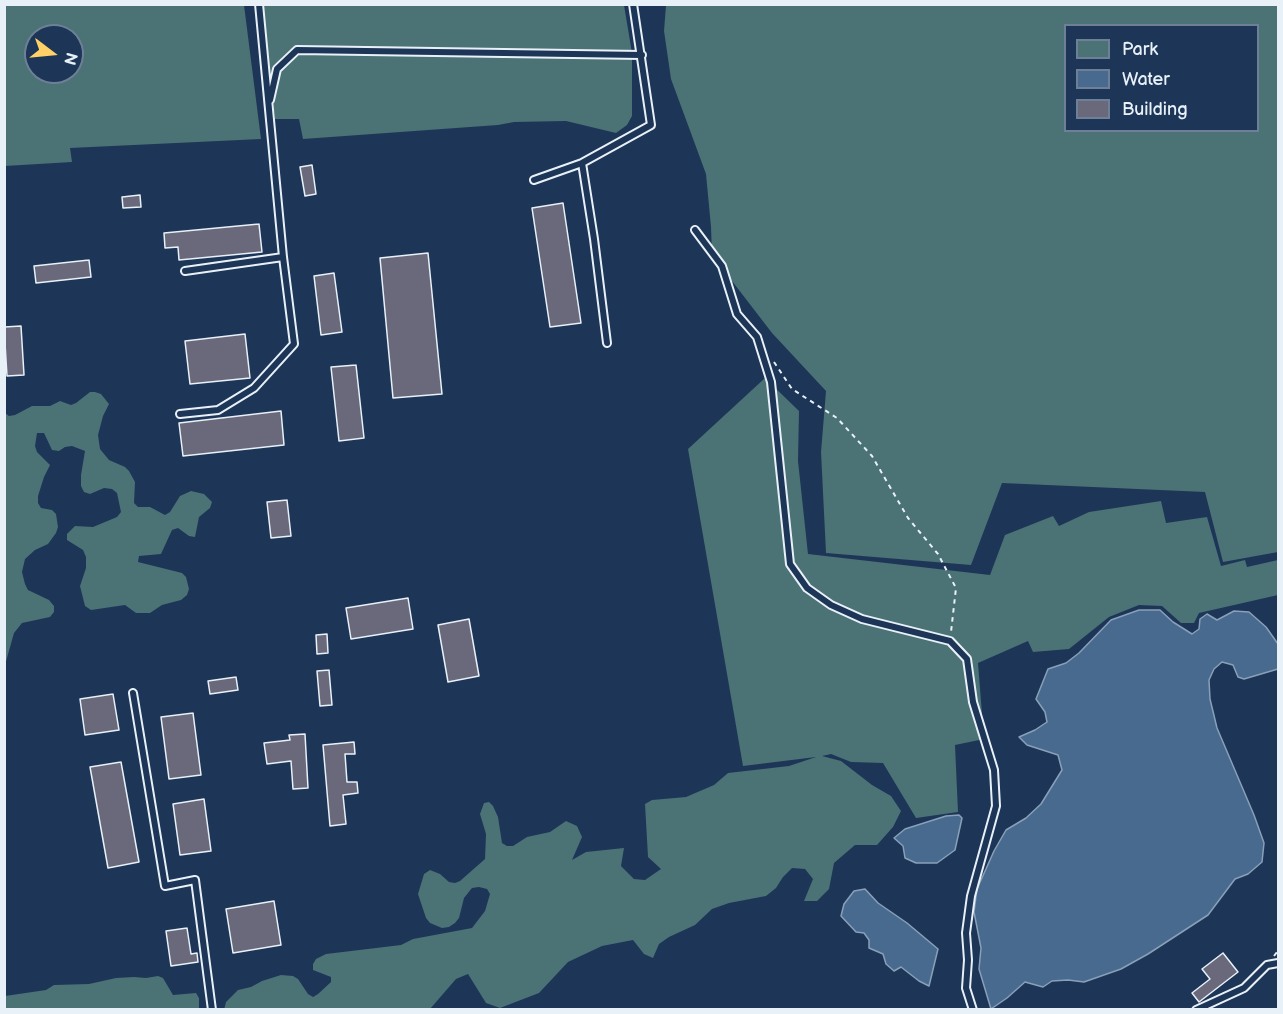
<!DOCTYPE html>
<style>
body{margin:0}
#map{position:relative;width:1283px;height:1014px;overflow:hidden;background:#1d3557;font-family:"Balsamiq Sans",sans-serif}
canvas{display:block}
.frame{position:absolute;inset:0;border:6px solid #e8f1f8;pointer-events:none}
.legend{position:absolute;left:1064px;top:24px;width:195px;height:108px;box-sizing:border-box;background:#1d3557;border:2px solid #6e8097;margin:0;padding:8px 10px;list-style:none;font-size:18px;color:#e8f1f8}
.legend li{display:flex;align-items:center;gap:12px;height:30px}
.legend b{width:30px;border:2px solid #6e8097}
.north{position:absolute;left:24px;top:24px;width:60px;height:60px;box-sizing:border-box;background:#1d3557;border:2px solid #6e8097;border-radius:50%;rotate:106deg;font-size:16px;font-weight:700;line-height:24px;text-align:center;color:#e8f1f8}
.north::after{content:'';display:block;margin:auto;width:21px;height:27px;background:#ffd166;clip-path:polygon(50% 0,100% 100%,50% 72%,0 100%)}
</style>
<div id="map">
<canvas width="1283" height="1014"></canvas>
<div class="frame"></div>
<ul class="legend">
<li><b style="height:16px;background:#4b7275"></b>Park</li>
<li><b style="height:16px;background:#496a8f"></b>Water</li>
<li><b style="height:16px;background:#6a697c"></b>Building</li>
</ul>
<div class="north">N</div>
</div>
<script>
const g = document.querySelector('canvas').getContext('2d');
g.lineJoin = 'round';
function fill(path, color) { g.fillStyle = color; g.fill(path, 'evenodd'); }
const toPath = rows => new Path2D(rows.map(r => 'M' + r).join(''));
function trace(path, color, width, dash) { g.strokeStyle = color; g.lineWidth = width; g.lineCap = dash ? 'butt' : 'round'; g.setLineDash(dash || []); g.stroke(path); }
fill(toPath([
 [5,4,244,5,261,139,70,148,72,162,5,166],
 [36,36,72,36,72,72,36,72],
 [262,5,624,5,632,53,632,116,627,125,616,133,566,121,514,122,498,125,303,139,299,119,275,119],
 [666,5,1278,5,1278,552,1223,562,1205,492,1002,483,971,565,826,553,821,452,826,391,772,333,712,255,711,227,706,174,671,79,664,31],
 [1066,26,1258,26,1258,130,1066,130],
 [765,378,799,411,798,461,808,554,990,575,1005,535,1053,516,1059,526,1089,512,1161,501,1166,523,1207,517,1221,566,1245,560,1247,567,1278,560,1278,595,1199,613,1194,623,1181,623,1162,606,1139,605,1109,617,1069,649,1033,652,1028,641,978,663,984,739,955,745,958,812,916,818,883,763,851,762,831,754,822,756,841,761,872,785,891,796,901,811,893,827,877,845,855,845,834,863,829,889,817,901,804,901,813,879,805,869,792,868,783,877,776,888,766,896,729,903,712,909,695,925,669,937,659,944,653,958,644,954,633,940,602,946,568,962,539,993,500,1008,486,1003,468,974,456,979,430,1009,224,1010,226,1002,238,990,251,987,262,981,281,975,293,976,298,979,308,994,313,997,318,994,331,982,331,977,313,970,313,964,316,959,326,954,401,945,413,939,472,928,485,911,490,894,487,889,479,887,472,888,464,898,459,918,455,923,449,927,442,928,430,923,426,918,418,894,424,874,430,870,440,874,449,882,455,883,460,881,485,859,486,834,480,814,484,803,489,802,493,806,498,817,502,843,507,846,513,846,527,837,550,832,566,821,577,826,582,837,572,860,586,852,624,848,621,866,634,879,645,880,661,869,648,857,645,804,652,800,686,797,714,785,728,773,789,766,816,757,743,766,688,449],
 [90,392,95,392,101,394,109,404,103,416,98,435,100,449,109,460,125,467,129,471,135,482,134,503,138,507,150,507,165,515,170,512,180,496,191,491,204,494,212,502,210,508,199,517,195,537,189,536,178,528,172,530,161,554,139,556,138,562,182,573,186,577,189,589,187,595,181,600,162,605,150,613,136,613,125,605,91,610,85,606,80,586,86,568,86,557,83,550,67,540,67,534,75,526,93,527,117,517,121,512,117,493,112,489,104,488,90,494,84,492,81,486,81,475,85,451,72,446,65,447,59,451,52,450,44,433,37,433,35,446,37,452,50,465,44,477,38,496,38,503,41,508,52,510,56,514,58,527,56,533,48,544,35,550,25,559,22,572,25,584,28,590,49,600,54,606,54,612,50,617,22,623,14,633,5,665,5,413,9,416,15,415,32,406,50,406,60,401,71,405,76,403],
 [158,976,163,978,173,995,196,993,199,998,199,1009,5,1009,5,996,46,990,54,985,89,984,116,978,134,977,146,978]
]), '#4b7275');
const water = toPath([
 [1139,610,1160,610,1173,622,1192,634,1199,629,1200,619,1207,614,1217,620,1234,611,1249,612,1266,627,1278,644,1278,669,1244,679,1238,677,1233,665,1222,662,1214,669,1209,680,1210,699,1217,728,1254,815,1264,843,1262,862,1248,874,1235,879,1208,915,1148,954,1121,969,1084,982,1068,980,1052,981,1043,987,1025,982,1007,998,991,1009,979,969,981,948,974,912,977,889,994,851,1006,830,1026,818,1041,804,1062,770,1058,755,1027,745,1019,737,1035,730,1047,722,1045,712,1036,699,1048,669,1066,663,1079,653,1111,620,1139,610],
 [959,815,962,818,955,850,937,863,916,863,905,858,903,846,894,838,905,829,946,816,959,815],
 [865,889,878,903,907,923,938,949,929,986,919,981,901,967,894,971,886,964,883,954,869,948,869,940,864,933,856,932,841,916,844,904,854,891,865,889]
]);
fill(water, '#496a8f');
trace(water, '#89a0b9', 1.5);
const building = toPath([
 [312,165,316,194,305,196,300,167,312,165],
 [140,195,141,207,123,208,122,197,140,195],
 [563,203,581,323,550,327,532,208,563,203],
 [259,224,262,252,179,260,178,247,165,248,164,233,259,224],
 [428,253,442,394,393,398,380,258,428,253],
 [89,260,91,277,36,283,34,266,89,260],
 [334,273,342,332,321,335,314,276,334,273],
 [21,326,24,375,7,376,4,327,21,326],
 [245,334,250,378,190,384,185,341,245,334],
 [356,365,364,438,339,441,331,367,356,365],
 [281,411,284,445,183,456,179,423,281,411],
 [287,500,291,536,271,538,267,502,287,500],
 [408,598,413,629,351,639,346,608,408,598],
 [469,619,479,676,448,682,438,625,469,619],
 [327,634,328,653,317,654,316,635,327,634],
 [329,670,332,705,320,706,317,671,329,670],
 [236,677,238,690,210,694,208,681,236,677],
 [113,694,119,730,85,735,80,699,113,694],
 [193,713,201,775,169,779,161,717,193,713],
 [305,734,308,788,293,789,291,761,267,764,264,743,290,740,289,735,305,734],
 [354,742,355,754,345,754,347,782,357,782,358,793,343,795,346,824,330,826,323,745,354,742],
 [121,762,139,862,108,868,90,767,121,762],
 [204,799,211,851,180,855,173,804,204,799],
 [274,901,281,945,233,953,226,909,274,901],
 [187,928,191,954,197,953,198,962,171,966,166,931,187,928],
 [1223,953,1238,972,1199,1002,1192,993,1210,979,1202,969,1223,953]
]);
fill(building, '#6a697c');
trace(building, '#e8f1f8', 1.5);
const service = toPath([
 [270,100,277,69,297,50,642,55],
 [534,180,582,163],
 [695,230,722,266,737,314,757,337,771,382,790,564,807,588,831,605,862,619,950,641,967,659,973,702,994,770,996,806,971,896,966,933,968,960,966,988,973,1010],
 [185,271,283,257],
 [607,343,594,239,582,163,651,125,633,4],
 [180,414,218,410,254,388,294,344,283,257,259,4],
 [133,693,165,886,195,880,212,1010],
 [1196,1010,1244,988,1267,965,1278,963]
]);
trace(service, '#e8f1f8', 10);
trace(toPath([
 [774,362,792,389,837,418,872,456,908,518,938,554,956,588,951,632],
 [1274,956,1278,951]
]), '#e8f1f8', 2, [4.5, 4.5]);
trace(service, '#1d3557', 6);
</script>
